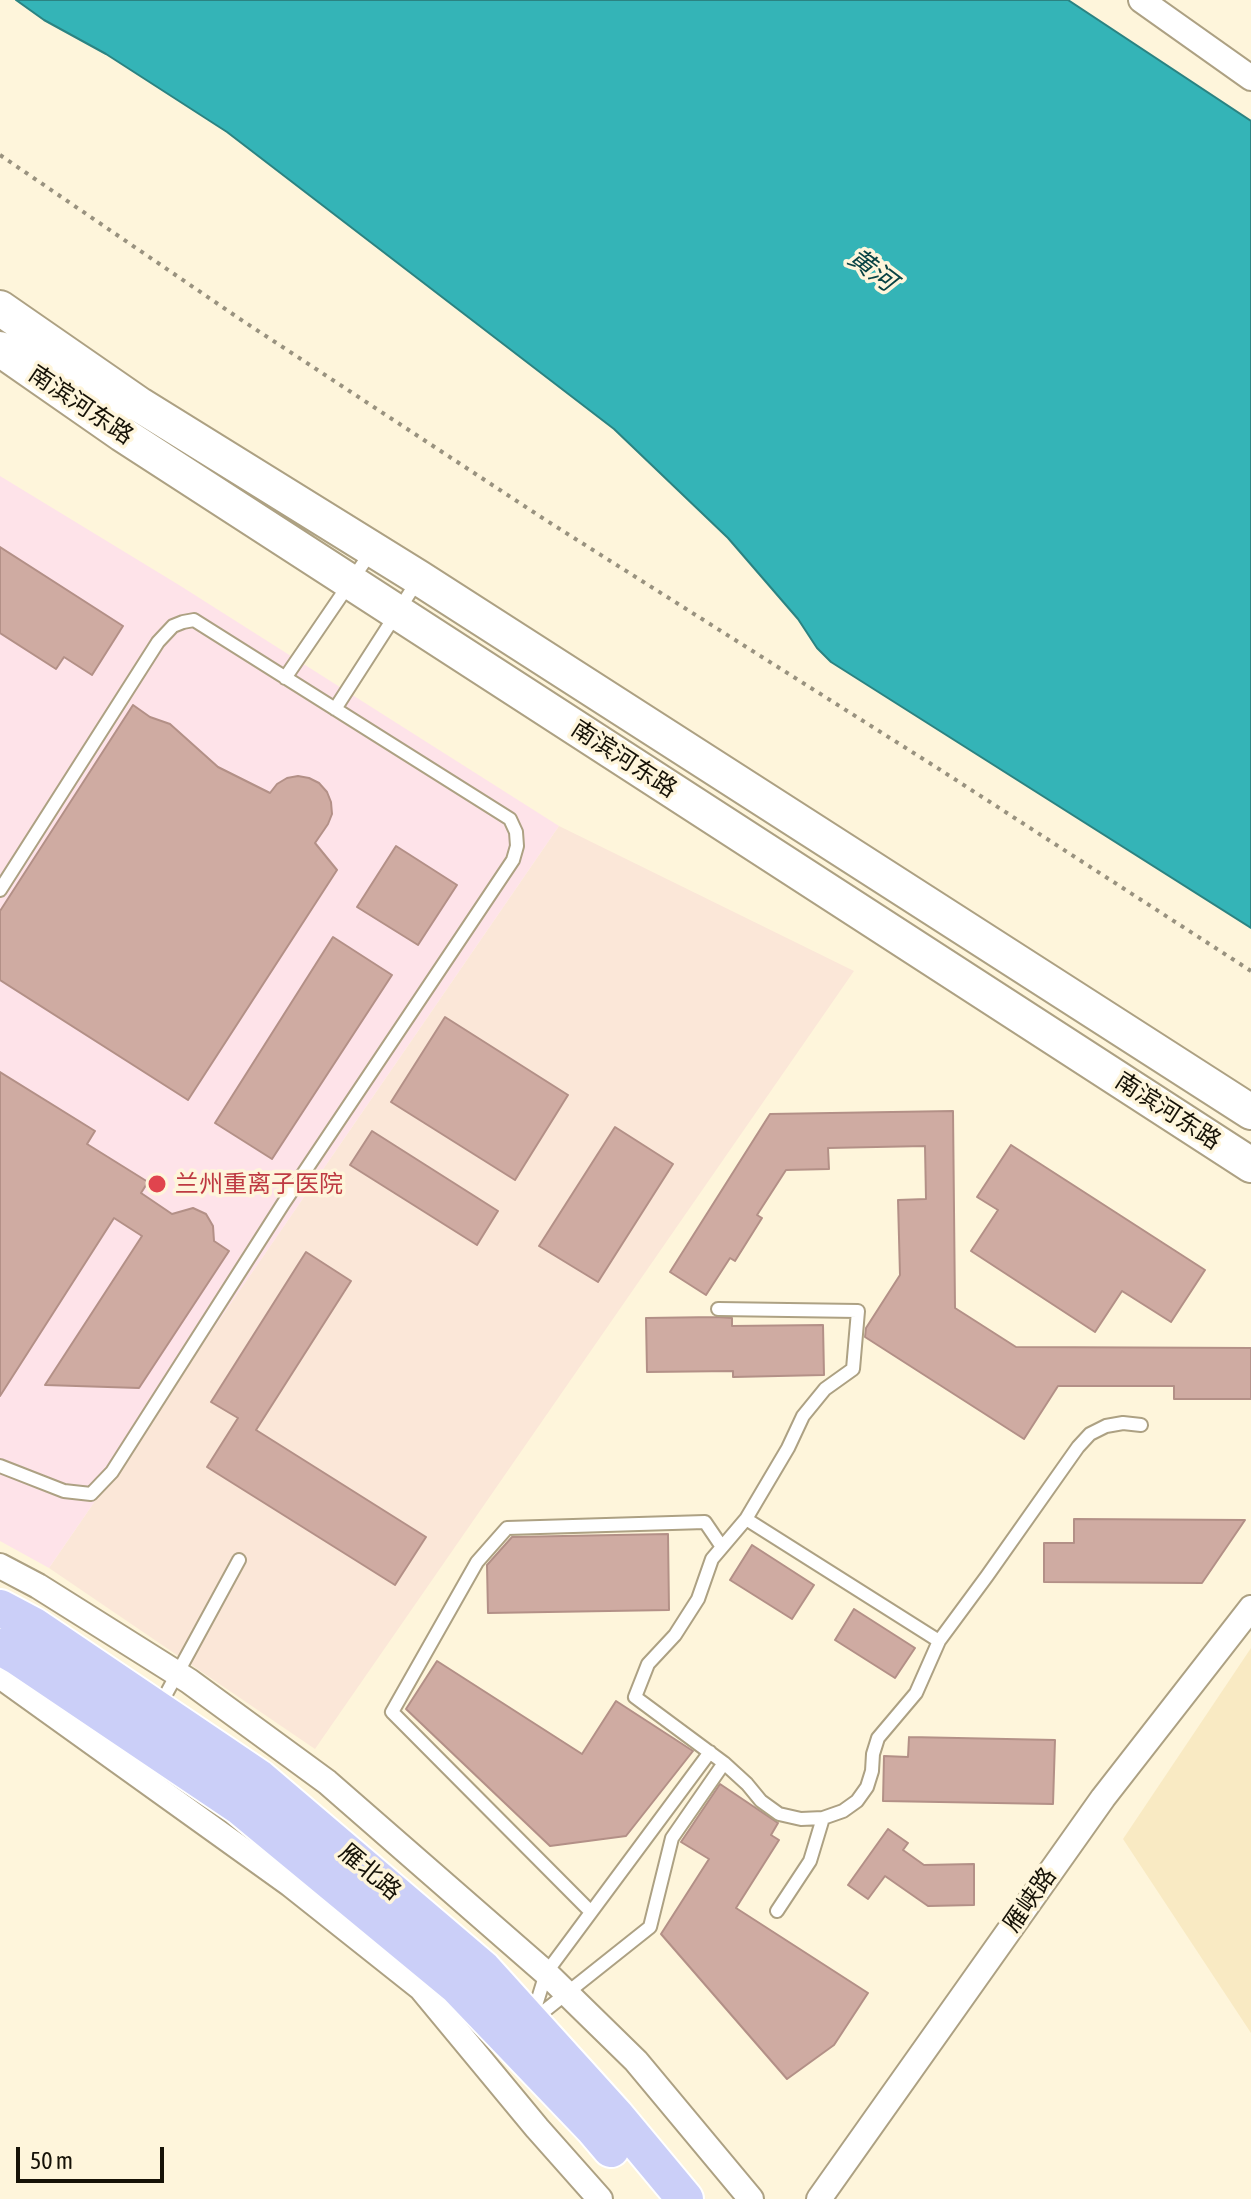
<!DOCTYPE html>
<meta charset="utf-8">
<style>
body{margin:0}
#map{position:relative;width:1251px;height:2199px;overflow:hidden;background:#fef5db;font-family:"Asap Condensed",sans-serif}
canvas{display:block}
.scale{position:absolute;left:16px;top:2147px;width:148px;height:36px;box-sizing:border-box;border:4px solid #161207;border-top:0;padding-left:10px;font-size:24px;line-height:28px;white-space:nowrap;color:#161207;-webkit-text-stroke:6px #fef5db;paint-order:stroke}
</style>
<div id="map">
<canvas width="1251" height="2199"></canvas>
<div class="scale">50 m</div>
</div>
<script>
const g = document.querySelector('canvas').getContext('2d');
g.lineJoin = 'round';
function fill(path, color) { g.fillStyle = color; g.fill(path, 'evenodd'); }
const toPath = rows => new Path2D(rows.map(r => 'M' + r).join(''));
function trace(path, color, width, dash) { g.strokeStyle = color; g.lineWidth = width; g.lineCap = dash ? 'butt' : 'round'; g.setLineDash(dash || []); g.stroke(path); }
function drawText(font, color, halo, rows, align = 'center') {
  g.font = font + ' "Asap Condensed","Noto Sans SC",sans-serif'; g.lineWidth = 7; g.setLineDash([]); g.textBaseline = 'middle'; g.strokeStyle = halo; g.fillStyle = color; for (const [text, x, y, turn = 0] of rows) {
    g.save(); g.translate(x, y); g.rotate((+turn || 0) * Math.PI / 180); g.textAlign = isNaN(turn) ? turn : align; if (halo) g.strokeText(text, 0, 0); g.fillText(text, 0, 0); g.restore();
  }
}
fill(toPath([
 [559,826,854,971,315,1749,49,1568]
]), '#fbe7d8');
fill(toPath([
 [1251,1648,1251,2033,1123,1839]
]), '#f9eac3');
fill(toPath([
 [0,476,179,585,559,826,49,1568,0,1541]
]), '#fee3e9');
const water = toPath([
 [16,0,1068,0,1251,121,1251,928,831,662,817,648,798,619,728,538,614,429,227,132,106,54,44,20,16,0]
]);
fill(water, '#34b4b7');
trace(water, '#2b8382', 2);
const building = toPath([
 [0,547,123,626,92,675,64,657,56,669,0,633,0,547],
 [133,705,150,717,170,724,218,767,270,793,277,784,287,778,298,776,309,778,319,783,327,792,331,802,332,814,328,824,315,843,337,870,188,1100,0,980,0,911,133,705],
 [396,846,457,885,418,945,357,907,396,846],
 [333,937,392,975,272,1159,215,1123,333,937],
 [445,1017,568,1095,515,1180,391,1102,445,1017],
 [0,1072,95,1131,87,1144,148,1182,141,1193,172,1214,193,1208,206,1214,213,1226,214,1241,229,1251,139,1388,45,1385,142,1236,114,1218,0,1396,0,1072],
 [953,1111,955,1308,1016,1347,1251,1348,1251,1399,1174,1399,1174,1386,1058,1386,1024,1439,865,1337,866,1328,900,1275,898,1200,926,1199,925,1146,828,1148,829,1169,786,1170,757,1215,762,1218,735,1261,730,1258,706,1295,670,1272,770,1114,953,1111],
 [615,1127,673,1164,598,1282,539,1246,615,1127],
 [372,1131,498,1211,477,1245,350,1165,372,1131],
 [1011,1145,1205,1270,1171,1322,1122,1291,1095,1332,971,1251,998,1210,977,1197,1011,1145],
 [306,1252,351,1281,256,1430,426,1537,395,1585,207,1467,238,1418,211,1402,306,1252],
 [716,1317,732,1318,732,1326,823,1325,824,1375,733,1377,733,1371,647,1372,646,1318,716,1317],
 [1074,1519,1245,1520,1202,1583,1044,1582,1044,1543,1074,1543,1074,1519],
 [668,1534,669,1610,488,1613,487,1565,512,1537,668,1534],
 [752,1545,814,1585,792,1619,730,1580,752,1545],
 [854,1609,915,1648,895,1678,835,1640,854,1609],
 [437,1661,582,1754,616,1701,693,1751,626,1836,550,1846,406,1709,437,1661],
 [909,1737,1055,1740,1053,1804,883,1801,884,1756,908,1757,909,1737],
 [720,1784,778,1823,771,1835,779,1840,736,1908,868,1993,834,2045,787,2079,661,1934,709,1859,681,1842,720,1784],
 [888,1829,908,1843,903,1850,924,1865,974,1864,974,1905,928,1906,885,1876,868,1899,848,1885,888,1829]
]);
fill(building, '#cfaba2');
trace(building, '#b39087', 2);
const service = toPath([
 [285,678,371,552],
 [335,709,418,580],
 [0,890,158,642,173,626,183,622,194,620,510,819,516,832,517,846,513,860,283,1204,112,1472,91,1494,64,1491,0,1466],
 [718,1309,858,1311,853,1369,825,1389,803,1416,788,1448,746,1519,712,1559,698,1599,675,1635,648,1664,635,1697,724,1763,747,1784,761,1801,779,1814,801,1819,823,1818,843,1811,857,1801,867,1787,872,1771,873,1754,878,1738,916,1693,939,1641,987,1576,1078,1447,1090,1434,1106,1426,1123,1423,1141,1425],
 [746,1519,939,1641],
 [159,1707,239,1560],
 [590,1911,392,1712,477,1562,507,1528,705,1522,722,1547],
 [777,1911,810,1861,823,1818],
 [533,2015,546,1973,710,1752],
 [533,2020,650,1927,672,1838,724,1763]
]);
const minor = toPath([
 [1141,0,1251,78],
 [0,1566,38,1586,189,1681,327,1782,546,1973,636,2061,751,2199],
 [0,1676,290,1884,421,1988,537,2128,600,2199],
 [819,2199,1103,1798,1251,1608]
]);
const secondary = toPath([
 [0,308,140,405,419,578,1251,1112],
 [0,349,122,434,1251,1165]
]);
const primary = toPath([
 [0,1608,34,1626,259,1778,483,1969,616,2116,685,2199],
 [0,1647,18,1657,239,1806,458,1987,594,2129,611,2149]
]);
trace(service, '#ada183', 16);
trace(minor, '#ada183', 28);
trace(secondary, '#ada183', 38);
trace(primary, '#fff', 40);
trace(toPath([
 [0,155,237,317,544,519,939,769,1251,971]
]), '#99927f', 4, [4, 6]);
trace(service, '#fff', 12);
trace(minor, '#fff', 24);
trace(secondary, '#fff', 34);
trace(primary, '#cbcff8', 36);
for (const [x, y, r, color] of [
 [157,1184,10,"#e0444e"]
]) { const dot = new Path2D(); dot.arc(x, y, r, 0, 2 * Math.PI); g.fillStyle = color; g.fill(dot); trace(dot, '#fef5db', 3); }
drawText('24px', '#161207', '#fef5db', [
 ["南滨河东路",81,405,34],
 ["南滨河东路",624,759,33],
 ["南滨河东路",1168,1111,33],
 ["雁北路",370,1872,40],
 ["雁峡路",1030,1900,-55]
]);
drawText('24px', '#be3a42', '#fef5db', [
 ["兰州重离子医院",175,1184]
], 'left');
drawText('italic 26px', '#094344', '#fef5db', [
 ["黄河",872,270,37]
]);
</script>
